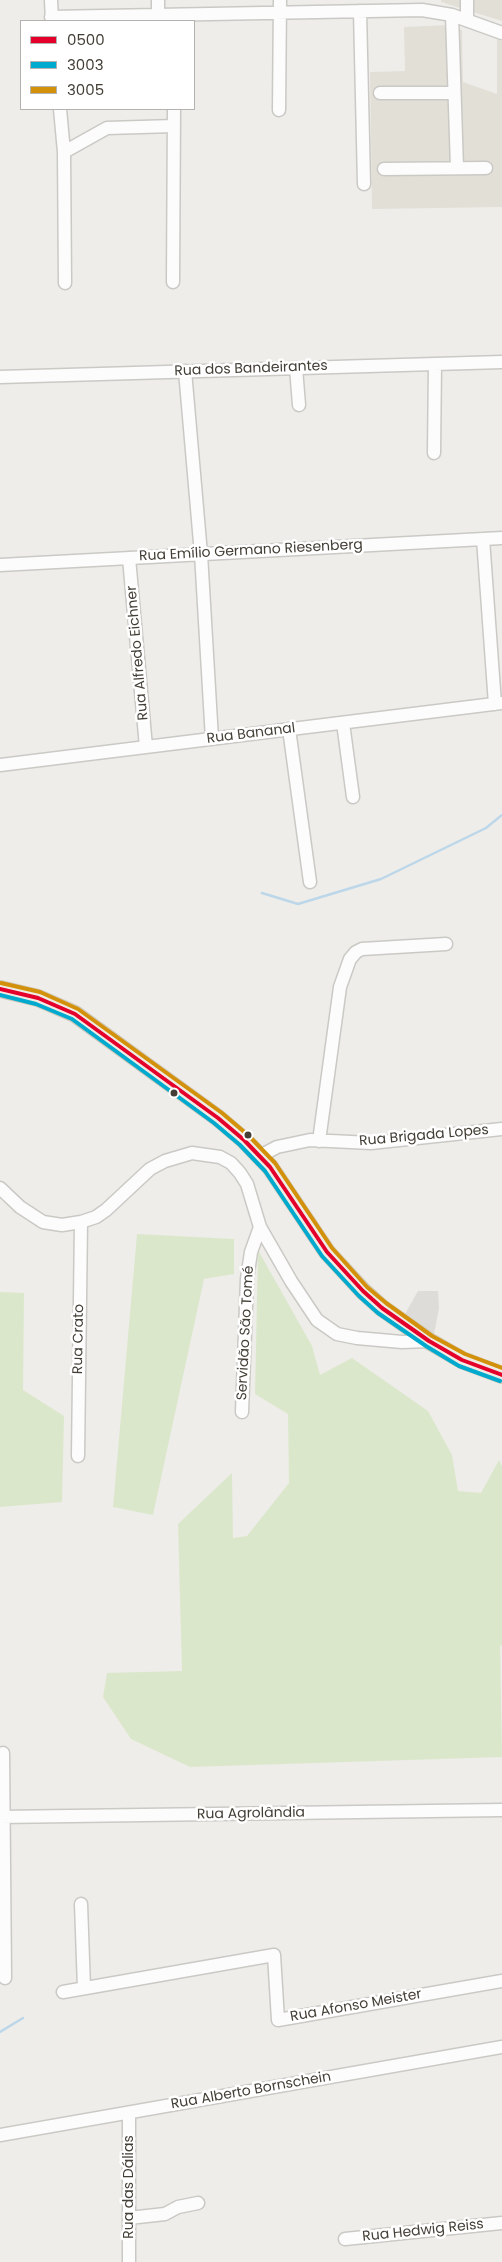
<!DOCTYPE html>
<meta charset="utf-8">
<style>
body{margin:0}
#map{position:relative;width:502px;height:2262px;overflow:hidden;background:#eeede9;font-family:Poppins,sans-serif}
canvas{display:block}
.legend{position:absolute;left:20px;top:20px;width:175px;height:90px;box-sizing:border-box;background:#fff;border:1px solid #b4b2af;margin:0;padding:6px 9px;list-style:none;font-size:15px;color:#433e36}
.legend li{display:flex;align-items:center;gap:10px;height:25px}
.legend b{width:25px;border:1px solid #b4b2af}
</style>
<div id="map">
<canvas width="502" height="2262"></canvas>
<ul class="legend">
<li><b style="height:6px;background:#e4002b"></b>0500</li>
<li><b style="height:6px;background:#00a9ce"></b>3003</li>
<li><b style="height:6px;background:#d3910b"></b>3005</li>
</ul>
</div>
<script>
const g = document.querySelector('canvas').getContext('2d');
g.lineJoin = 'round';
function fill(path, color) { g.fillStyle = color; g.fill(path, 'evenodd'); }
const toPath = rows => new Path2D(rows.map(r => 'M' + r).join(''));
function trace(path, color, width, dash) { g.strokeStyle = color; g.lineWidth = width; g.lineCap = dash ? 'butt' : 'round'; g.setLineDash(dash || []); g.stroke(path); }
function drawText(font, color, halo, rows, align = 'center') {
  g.font = font + ' Poppins,sans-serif'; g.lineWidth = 5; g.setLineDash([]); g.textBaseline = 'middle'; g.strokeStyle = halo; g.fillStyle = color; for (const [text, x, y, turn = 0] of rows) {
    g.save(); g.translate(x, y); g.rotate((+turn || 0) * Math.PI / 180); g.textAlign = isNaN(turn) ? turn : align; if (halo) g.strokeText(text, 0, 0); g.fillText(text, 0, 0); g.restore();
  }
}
fill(toPath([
 [441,0,502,0,502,21,441,2],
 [449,25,450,30,462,30,463,82,497,94,497,39,502,41,502,207,372,209,370,72,405,71,404,27]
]), '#e2dfd7');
fill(toPath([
 [137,1234,234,1239,234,1274,204,1279,153,1515,113,1507],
 [258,1250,312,1346,320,1375,352,1358,428,1411,452,1455,458,1491,481,1493,499,1460,502,1466,502,1645,500,1646,502,1757,190,1767,131,1739,103,1697,107,1673,182,1671,178,1524,232,1473,233,1538,247,1536,289,1483,288,1414,255,1394],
 [0,1292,24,1293,23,1390,64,1416,62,1502,0,1507]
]), '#dbe7cb');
fill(toPath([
 [418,1291,438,1291,439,1308,434,1334,405,1314]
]), '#dedcd9');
trace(toPath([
 [262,893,298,904,381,879,486,828,502,815],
 [0,2032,23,2018]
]), '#bcd7e9', 2.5);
const minor = toPath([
 [51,0,52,21],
 [158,0,158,15],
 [360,11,364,184],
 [452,15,457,168],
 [51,17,422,10,452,15,502,33],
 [467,20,467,0],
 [380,93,454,93],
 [60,109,64,152,65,283],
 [279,110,280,0],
 [64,152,107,128,174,126],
 [384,169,486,168],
 [173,282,174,109],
 [296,368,299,405],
 [185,371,201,554,212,739],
 [0,377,502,362],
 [434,453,435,364],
 [483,539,495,704],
 [129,558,146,747],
 [0,565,502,538],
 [343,723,353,797],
 [289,729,310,882],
 [0,765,502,703],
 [319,1141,340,987,350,959,356,952,362,949,446,944],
 [260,1156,277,1147,310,1140,371,1143,502,1129],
 [0,1188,20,1207,43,1222,62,1225,81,1222,96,1217,106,1210,150,1169,165,1161,192,1153,220,1157,231,1163,240,1173,247,1184,260,1227,291,1281,317,1320,337,1334,357,1338,402,1342,429,1341],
 [242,1412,247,1279,251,1252,260,1227],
 [78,1456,81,1222],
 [3,1753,5,1978],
 [0,1817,502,1810],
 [81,1904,84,1988],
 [63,1992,274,1955,278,2020,502,1981],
 [129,2113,129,2262],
 [0,2135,502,2047],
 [129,2218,165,2214,178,2207,198,2203],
 [345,2239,502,2223]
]);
const major = toPath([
 [0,989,38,998,75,1014,218,1118,244,1140,270,1167,327,1252,363,1291,382,1308,429,1341,462,1360,502,1375]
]);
trace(minor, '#cbc9c5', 15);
trace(major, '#cfc8b8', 18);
trace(minor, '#fcfcfc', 12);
trace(major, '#efece4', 15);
trace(toPath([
 [0,989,38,998,75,1014,218,1118,244,1140,270,1167,327,1252,363,1291,382,1308,429,1341,462,1360,502,1375]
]), '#e4002b', 4);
trace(toPath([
 [0,995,36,1004,72,1019,214,1123,240,1145,265,1171,322,1256,359,1296,378,1313,426,1346,459,1366,500,1381]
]), '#00a9ce', 4);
trace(toPath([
 [1,983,40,992,78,1009,222,1113,249,1136,275,1163,332,1248,367,1287,386,1303,432,1336,465,1354,502,1368]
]), '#d3910b', 4);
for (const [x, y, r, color] of [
 [174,1093,4.5,"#433e36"],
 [248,1135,4.5,"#433e36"]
]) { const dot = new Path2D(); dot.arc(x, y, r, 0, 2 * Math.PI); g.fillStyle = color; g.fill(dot); trace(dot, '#fff', 2); }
drawText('14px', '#433e36', '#fff', [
 ["Rua dos Bandeirantes",251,369,-2],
 ["Rua Emílio Germano Riesenberg",251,551,-3],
 ["Rua Alfredo Eichner",138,653,-95],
 ["Rua Bananal",251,734,-7],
 ["Rua Brigada Lopes",424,1136,-5],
 ["Servidão São Tomé",246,1333,-87],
 ["Rua Crato",79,1339,-89],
 ["Rua Agrolândia",251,1814,-1],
 ["Rua Afonso Meister",356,2006,-10],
 ["Rua Alberto Bornschein",251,2091,-10],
 ["Rua das Dálias",129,2187,-90],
 ["Rua Hedwig Reiss",423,2231,-6]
]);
</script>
